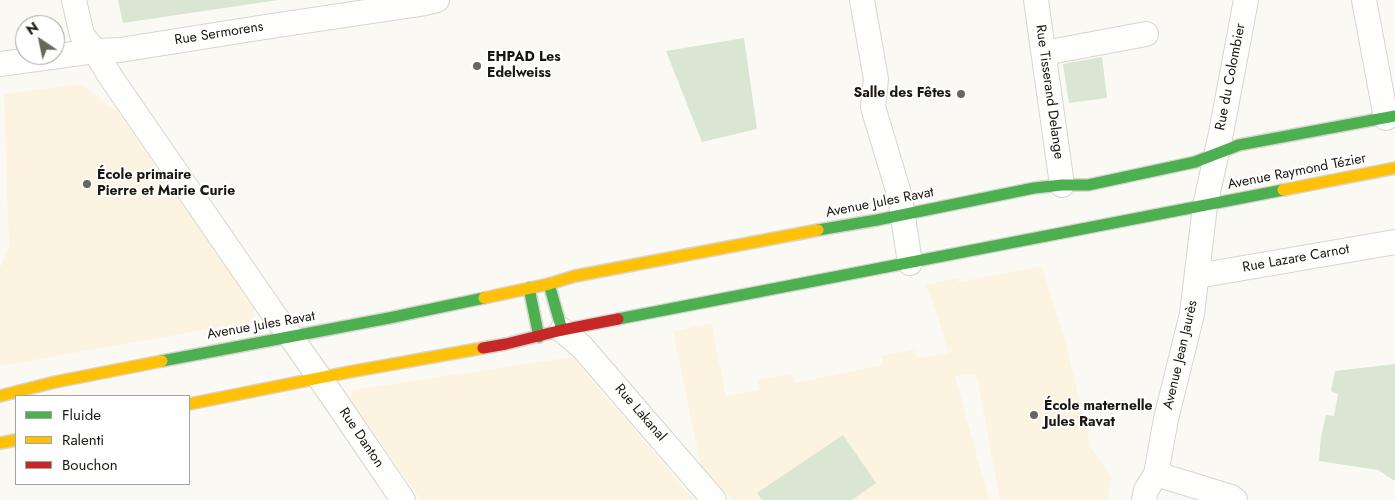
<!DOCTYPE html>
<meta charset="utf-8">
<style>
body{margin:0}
#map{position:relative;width:1395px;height:500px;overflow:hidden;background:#fbf9f4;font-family:Jost,sans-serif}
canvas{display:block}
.legend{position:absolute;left:15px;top:395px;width:175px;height:90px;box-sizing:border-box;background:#fff;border:1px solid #a4a29f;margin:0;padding:6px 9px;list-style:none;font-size:15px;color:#1b170f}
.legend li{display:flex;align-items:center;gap:10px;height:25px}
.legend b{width:25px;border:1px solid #a4a29f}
.north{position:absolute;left:15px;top:15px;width:50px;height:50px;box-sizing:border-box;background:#fff;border:1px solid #a4a29f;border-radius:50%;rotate:326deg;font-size:14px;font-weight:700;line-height:20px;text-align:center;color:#1b170f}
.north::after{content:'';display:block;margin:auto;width:18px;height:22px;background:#69665f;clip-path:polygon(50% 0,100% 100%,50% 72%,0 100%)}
</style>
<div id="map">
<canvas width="1395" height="500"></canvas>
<ul class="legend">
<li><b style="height:6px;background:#4caf50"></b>Fluide</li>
<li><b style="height:6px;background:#ffc107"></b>Ralenti</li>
<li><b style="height:6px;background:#c62828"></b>Bouchon</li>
</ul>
<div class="north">N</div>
</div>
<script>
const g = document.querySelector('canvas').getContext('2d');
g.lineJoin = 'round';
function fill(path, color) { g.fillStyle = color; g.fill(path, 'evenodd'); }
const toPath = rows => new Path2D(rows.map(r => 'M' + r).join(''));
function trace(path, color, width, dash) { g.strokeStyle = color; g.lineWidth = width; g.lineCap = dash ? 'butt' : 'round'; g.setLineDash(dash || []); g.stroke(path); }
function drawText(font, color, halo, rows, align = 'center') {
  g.font = font + ' Jost,sans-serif'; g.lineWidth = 4; g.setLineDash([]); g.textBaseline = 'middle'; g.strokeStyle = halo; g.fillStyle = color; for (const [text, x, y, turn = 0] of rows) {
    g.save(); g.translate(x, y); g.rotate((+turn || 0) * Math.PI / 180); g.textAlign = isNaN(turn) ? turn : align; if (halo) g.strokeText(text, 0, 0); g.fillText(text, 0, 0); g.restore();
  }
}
fill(toPath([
 [80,84,117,111,254,307,253,321,0,366,0,268,9,246,4,94],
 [1042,266,1065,341,1091,448,1111,476,1108,500,1000,500,978,382,975,374,955,376,989,500,732,500,701,466,673,332,711,323,726,396,760,390,758,380,792,374,795,383,883,365,881,356,914,350,917,358,948,353,938,317,926,285,957,278,959,282],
 [572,357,694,500,421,500,350,399,353,390]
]), '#fdf3e1');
fill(toPath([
 [118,0,278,0,123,23],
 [744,38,757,129,702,142,666,51],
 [1102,57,1107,98,1069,103,1063,64],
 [1395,364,1395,481,1378,470,1319,461,1321,436,1326,415,1334,416,1338,394,1331,391,1335,371],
 [843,435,876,483,852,500,762,500,757,493]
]), '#d9e6d4');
const street = toPath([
 [74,0,82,35,95,51,110,76,275,316,291,337,335,400,403,500],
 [862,0,876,79,873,107,900,197,910,263],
 [1036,0,1062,185],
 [1364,0,1386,118],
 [1044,53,1146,34],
 [0,64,95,51,120,50,265,27,420,4,437,0],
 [1197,276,1395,242],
 [562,330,582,347,714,500],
 [1156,474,1231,497,1235,500],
 [1144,500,1146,490,1156,474,1166,419,1192,314,1205,206,1221,133,1246,0]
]);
const fast = toPath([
 [818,230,877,220,1034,188,1062,185,1088,185,1195,162,1239,145,1395,116],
 [549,284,562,330],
 [529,288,539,337],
 [618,319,1283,190],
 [162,361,389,318,484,298]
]);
const slow = toPath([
 [1283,190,1395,168],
 [484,298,549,284,575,276,818,230],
 [0,396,55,382,162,361],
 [189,404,349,372,483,348],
 [0,443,16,440]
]);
const jam = toPath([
 [483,348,506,344,562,330,618,319]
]);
trace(street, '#d8d5cf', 26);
trace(fast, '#d8d5cf', 14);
trace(slow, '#d8d5cf', 14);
trace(jam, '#d8d5cf', 14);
trace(street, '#fefefd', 24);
trace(fast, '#4caf50', 11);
trace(slow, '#ffc107', 11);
trace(jam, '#c62828', 11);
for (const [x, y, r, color] of [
 [477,66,5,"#69665f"],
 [961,94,5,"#69665f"],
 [87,184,5,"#69665f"],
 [1034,415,5,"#69665f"]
]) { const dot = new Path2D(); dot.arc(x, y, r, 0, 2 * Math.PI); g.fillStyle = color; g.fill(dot); trace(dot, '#fff', 2); }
drawText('14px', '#1b170f', '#fff', [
 ["Rue Sermorens",219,34,-9],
 ["Rue du Colombier",1231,77,-79],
 ["Rue Tisserand Delange",1049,92,82],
 ["Avenue Raymond Tézier",1297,172,-11],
 ["Avenue Jules Ravat",880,203,-11],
 ["Rue Lazare Carnot",1296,259,-10],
 ["Avenue Jules Ravat",261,326,-10],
 ["Avenue Jean Jaurès",1181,355,-77],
 ["Rue Lakanal",640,413,49],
 ["Rue Danton",361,438,56]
]);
drawText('bold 14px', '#1b170f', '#fff', [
 ["EHPAD Les",487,58],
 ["Edelweiss",487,74],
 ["Salle des Fêtes",951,94,"right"],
 ["École primaire",97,176],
 ["Pierre et Marie Curie",97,192],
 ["École maternelle",1044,407],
 ["Jules Ravat",1044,423]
], 'left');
</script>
